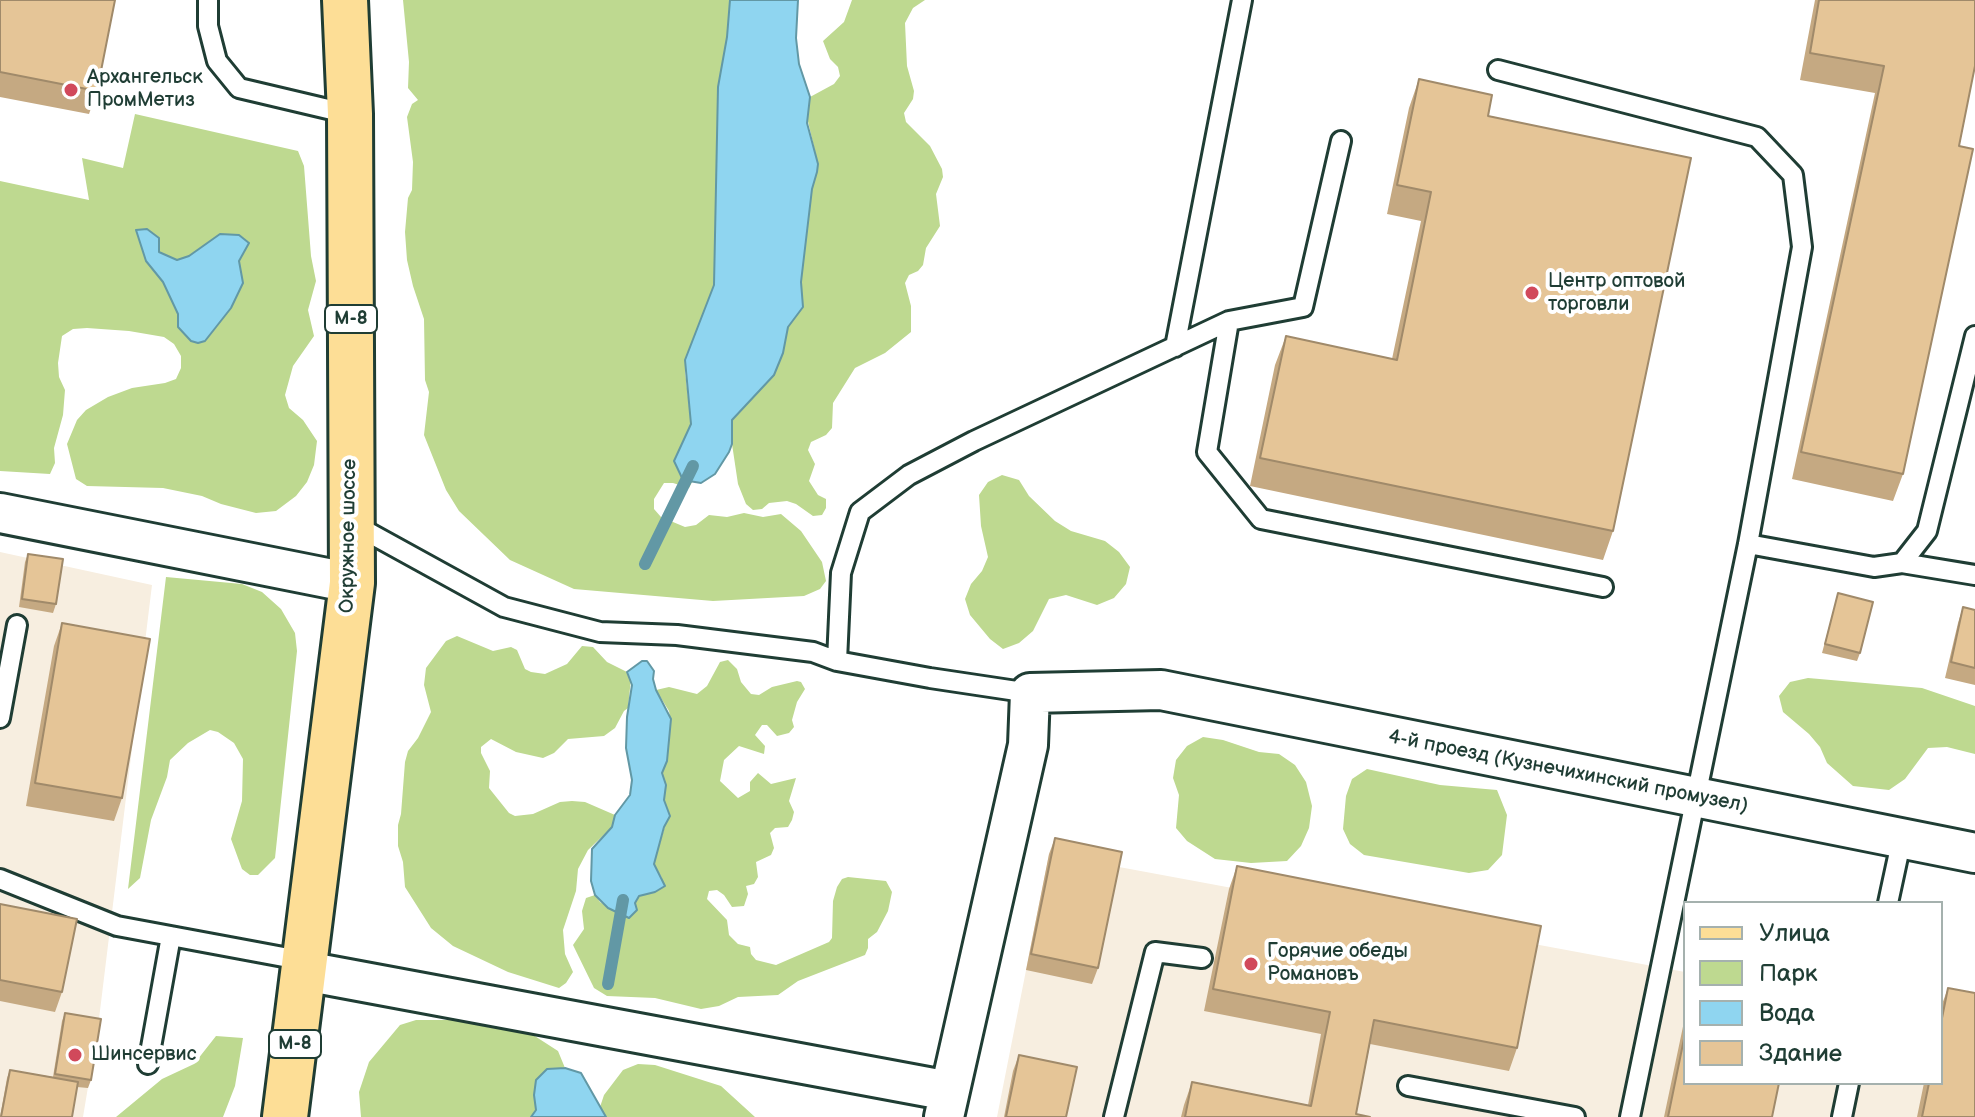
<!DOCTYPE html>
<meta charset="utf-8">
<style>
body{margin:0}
#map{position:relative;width:1975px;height:1117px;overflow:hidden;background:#fff;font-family:"Balsamiq Sans",sans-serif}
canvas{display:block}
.legend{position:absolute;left:1683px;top:901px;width:260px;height:184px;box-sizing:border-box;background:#fff;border:2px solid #a5b1ae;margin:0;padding:10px 14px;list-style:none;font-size:24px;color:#1f3d34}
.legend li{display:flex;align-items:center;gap:16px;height:40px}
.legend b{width:40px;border:2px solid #a5b1ae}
</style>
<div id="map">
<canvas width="1975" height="1117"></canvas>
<ul class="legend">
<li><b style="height:10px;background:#fdde96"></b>Улица</li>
<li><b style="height:22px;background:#bed990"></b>Парк</li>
<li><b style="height:22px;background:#8fd5f0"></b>Вода</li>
<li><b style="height:22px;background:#e5c597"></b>Здание</li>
</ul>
</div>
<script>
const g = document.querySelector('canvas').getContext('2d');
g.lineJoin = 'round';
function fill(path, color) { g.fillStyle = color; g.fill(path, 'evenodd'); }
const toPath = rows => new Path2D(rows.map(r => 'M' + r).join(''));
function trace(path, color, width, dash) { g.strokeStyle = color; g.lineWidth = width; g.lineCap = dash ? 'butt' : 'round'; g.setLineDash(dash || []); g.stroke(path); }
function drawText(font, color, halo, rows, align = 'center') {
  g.font = font + ' "Balsamiq Sans",sans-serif'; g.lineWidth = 8; g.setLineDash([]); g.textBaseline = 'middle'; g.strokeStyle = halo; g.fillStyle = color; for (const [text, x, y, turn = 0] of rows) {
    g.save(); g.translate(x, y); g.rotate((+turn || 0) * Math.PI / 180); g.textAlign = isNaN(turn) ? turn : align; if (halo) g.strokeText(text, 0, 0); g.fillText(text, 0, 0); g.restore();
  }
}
fill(toPath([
 [0,552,152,585,98,1027,83,1117,0,1117],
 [1049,854,1685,972,1685,1083,1941,1083,1975,1117,997,1117]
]), '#f7eee0');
fill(toPath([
 [403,0,730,0,727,37,718,87,714,285,692,342,685,371,691,424,674,461,683,480,692,482,689,488,673,483,664,483,654,499,654,509,661,517,685,527,696,525,709,515,727,517,744,513,763,517,781,514,801,531,822,562,826,581,820,589,804,596,713,601,574,589,510,560,459,511,446,490,424,435,429,392,425,380,424,319,413,286,407,260,405,232,408,198,412,190,413,162,407,117,412,104,418,100,408,88,409,62],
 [852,0,925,0,913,8,905,23,907,66,914,91,913,99,904,113,906,122,930,146,942,169,943,177,936,194,940,226,926,248,923,265,918,271,909,275,905,283,911,306,911,332,885,353,855,368,833,403,832,428,826,435,811,442,808,450,815,464,809,481,818,495,826,499,826,508,822,515,813,516,796,504,787,501,769,503,762,509,753,510,746,504,738,484,732,444,732,420,774,375,783,353,788,327,803,307,801,282,812,189,818,164,806,113,810,97,834,84,840,76,838,67,830,59,823,41,844,22],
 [135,114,298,151,304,166,311,256,316,281,308,310,314,336,293,366,285,395,289,408,303,420,317,441,314,465,307,482,296,496,276,511,256,513,221,504,202,496,163,488,87,486,76,479,67,444,77,420,86,410,108,397,132,388,165,383,176,379,181,368,181,356,174,344,164,337,129,331,87,328,73,329,62,336,58,363,59,377,65,390,63,415,54,448,55,463,50,474,0,471,0,181,89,200,82,158,123,168],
 [136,230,159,238,159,252,177,260,189,256,220,234,249,242,239,261,243,283,227,313,209,336,178,327,179,314,163,282,146,261],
 [1002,475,1019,480,1029,496,1055,521,1071,531,1105,541,1119,552,1130,567,1126,584,1114,598,1097,605,1066,595,1049,599,1033,631,1019,643,1003,649,990,639,970,615,965,599,971,584,982,571,988,557,981,526,979,495,988,482],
 [166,577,242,584,262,592,281,609,295,633,297,651,275,858,258,875,250,875,242,869,231,839,242,801,243,759,234,743,218,732,210,730,188,743,170,760,167,777,151,820,140,878,128,889],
 [457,636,493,651,511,647,517,650,525,669,531,672,545,674,567,664,582,646,593,647,607,662,627,672,631,678,628,708,624,711,615,728,604,736,568,739,554,753,543,758,516,752,491,739,481,747,481,753,490,771,489,788,509,813,515,816,533,814,560,802,572,801,585,802,615,815,612,827,588,850,578,869,576,891,563,930,565,954,573,972,566,983,559,988,508,972,453,946,431,928,405,887,403,862,398,846,398,825,401,814,405,762,408,751,418,738,431,712,424,685,426,668,446,641],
 [728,660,737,669,741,682,751,694,759,695,772,687,797,681,801,682,805,689,797,702,792,720,794,727,789,733,777,736,767,725,762,725,755,735,765,746,764,754,739,746,724,760,720,781,738,798,750,791,750,782,758,773,771,784,796,778,789,801,794,812,792,820,788,827,775,828,770,833,774,848,771,855,756,862,758,877,754,884,746,886,748,894,744,906,732,907,724,895,717,890,709,891,707,899,727,920,729,935,738,944,750,947,751,954,756,960,776,965,829,942,832,938,833,901,837,887,842,879,848,877,886,881,892,892,888,911,877,932,868,939,868,948,865,955,798,981,778,995,738,997,719,1006,701,1009,655,998,607,996,594,988,573,945,584,929,582,911,586,898,595,895,600,902,620,915,639,896,655,892,662,878,654,864,669,812,664,800,665,781,662,773,667,761,671,723,669,711,656,690,669,687,697,694,707,686,720,662],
 [1808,678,1922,688,1975,706,1975,754,1947,747,1928,748,1905,779,1889,790,1853,786,1827,763,1820,747,1809,734,1783,712,1779,696,1790,682],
 [1203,737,1223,740,1259,752,1279,754,1295,765,1306,782,1312,806,1309,828,1301,846,1287,861,1251,863,1215,859,1187,841,1176,828,1179,795,1173,778,1176,760,1187,746],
 [1367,769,1440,785,1497,790,1507,815,1502,855,1488,870,1469,873,1364,855,1350,844,1343,829,1346,796,1352,779],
 [416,1020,454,1020,492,1028,527,1031,558,1051,565,1068,547,1069,534,1095,536,1110,531,1117,361,1117,359,1092,369,1062,400,1025],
 [216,1036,243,1038,235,1086,223,1117,116,1117,162,1079,194,1064],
 [638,1064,655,1065,721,1086,755,1117,606,1117,600,1107,604,1095,623,1070]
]), '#bed990');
const water = toPath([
 [730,0,798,0,796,38,799,64,810,97,807,123,818,164,817,172,812,189,801,282,803,307,788,327,783,353,774,375,732,420,732,444,729,452,715,474,701,483,683,480,674,461,691,424,685,360,714,285,718,87,727,37,730,0],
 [147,229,159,238,159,252,177,260,189,256,220,234,239,235,249,243,239,261,243,283,231,308,205,341,198,343,191,341,178,327,178,314,163,282,146,261,136,230,147,229],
 [642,661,647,661,654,671,653,679,656,690,671,719,667,761,662,773,666,785,664,800,670,816,664,827,654,864,665,886,655,892,639,896,635,903,637,910,629,918,608,908,595,895,591,881,592,849,612,827,615,815,630,795,632,780,626,748,627,717,632,685,627,672,642,661],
 [565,1068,581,1073,606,1117,531,1117,536,1110,534,1095,536,1080,547,1069,565,1068]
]);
fill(water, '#8fd5f0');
trace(water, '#6298a5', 2);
trace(toPath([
 [645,564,693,466],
 [608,984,623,900]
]), '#6298a5', 12);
const lane = toPath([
 [208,0,208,26,217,61,239,88,349,114],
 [1498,70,1757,137,1793,175,1802,247,1748,544,1630,1117],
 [1229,321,1207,452,1261,519,1603,587],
 [1175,347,1242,0],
 [355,525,504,607,600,632,677,635,813,652,837,661,930,678,1030,693],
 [1748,544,1874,567,1902,563,1927,531,1975,336],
 [1902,563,1975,575],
 [837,661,841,573,860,512,909,475,974,441,1229,321,1303,307,1341,141],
 [0,718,17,625],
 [0,879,117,926,305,961],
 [1888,903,1902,838],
 [148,1064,171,936],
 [1408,1086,1575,1117],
 [1114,1117,1155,952,1202,958],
 [1842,1117,1849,1083]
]);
const street = toPath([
 [0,513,352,583],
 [305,971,949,1091],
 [944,1117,1028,745,1030,693,1161,690,1975,853]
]);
const primary = toPath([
 [285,1117,352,583,350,114,345,0]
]);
trace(lane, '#1f3d34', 24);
trace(street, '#1f3d34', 44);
trace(primary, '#1f3d34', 50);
trace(lane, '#fff', 18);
trace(street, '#fff', 38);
trace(primary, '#fdde96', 44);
fill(toPath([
 [0,0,97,91,89,114,0,97],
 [1815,0,1975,0,1959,146,1903,474,1893,501,1792,479,1875,93,1800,80],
 [1419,79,1488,116,1613,531,1603,560,1250,486,1275,365,1286,336,1392,359,1421,221,1387,214,1409,108],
 [28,554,56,604,53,613,19,607,25,562],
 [1838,593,1860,653,1857,661,1822,653],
 [1963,607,1975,610,1975,685,1945,678,1958,623],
 [62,623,122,798,114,821,26,806,54,646],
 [1055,838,1098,968,1092,984,1026,970,1049,854],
 [1237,866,1517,1048,1509,1071,1370,1044,1356,1114,1370,1117,1181,1117,1184,1105,1192,1082,1308,1105,1321,1034,1204,1011,1229,889],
 [0,904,62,992,55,1012,0,1001],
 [1948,988,1975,1117,1917,1117,1924,1083,1941,1083,1941,1007],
 [65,1013,91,1080,88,1088,77,1087,72,1117,0,1117,7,1078,10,1070,53,1077,62,1021],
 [1685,1017,1685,1083,1772,1117,1664,1117],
 [1019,1055,1066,1117,1004,1117,1013,1071]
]), '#c5a982');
const building = toPath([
 [0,0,115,0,97,91,0,72,0,0],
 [1819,0,1975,0,1975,66,1959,146,1973,149,1903,474,1801,452,1884,66,1810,53,1819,0],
 [1419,79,1492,95,1488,116,1691,158,1613,531,1260,458,1286,336,1397,360,1431,192,1397,185,1419,79],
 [28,554,63,559,56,604,22,599,28,554],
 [1838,593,1873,602,1860,653,1825,644,1838,593],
 [1963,607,1975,610,1975,668,1951,662,1963,607],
 [62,623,150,639,122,798,35,783,62,623],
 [1055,838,1122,852,1098,968,1031,954,1055,838],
 [1237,866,1541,926,1517,1048,1374,1020,1356,1114,1370,1117,1185,1117,1192,1082,1311,1106,1330,1012,1213,989,1237,866],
 [0,904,77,919,62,992,0,980,0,904],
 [1948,988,1975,993,1975,1117,1922,1117,1929,1083,1941,1083,1941,1023,1948,988],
 [65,1013,101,1019,91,1080,55,1074,65,1013],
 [1685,1034,1685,1083,1779,1083,1772,1117,1668,1117,1685,1034],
 [1019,1055,1077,1067,1066,1117,1006,1117,1019,1055],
 [10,1070,78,1082,72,1117,1,1117,10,1070]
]);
fill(building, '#e5c597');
trace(building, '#a08a6a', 2);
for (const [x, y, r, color] of [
 [71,90,8,"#d1495b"],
 [1532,293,8,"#d1495b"],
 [1251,964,8,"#d1495b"],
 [75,1055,8,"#d1495b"]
]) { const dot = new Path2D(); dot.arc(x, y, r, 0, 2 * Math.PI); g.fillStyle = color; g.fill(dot); trace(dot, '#fff', 3); }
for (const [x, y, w] of [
 [351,319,52],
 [295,1044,52]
]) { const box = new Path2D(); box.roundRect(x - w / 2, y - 14, w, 28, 6); g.fillStyle = '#fff'; g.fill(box); trace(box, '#1f3d34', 2); }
drawText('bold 18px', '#1f3d34', null, [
 ["М-8",351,319],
 ["М-8",295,1044]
]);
drawText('20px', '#1f3d34', '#fff', [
 ["Архангельск",87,78],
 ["ПромМетиз",87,101],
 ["Центр оптовой",1548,282],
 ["торговли",1548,305],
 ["Горячие обеды",1267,952],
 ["Романовъ",1267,975],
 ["Шинсервис",91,1055]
], 'left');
drawText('20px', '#1f3d34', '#fff', [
 ["Окружное шоссе",349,536,-89],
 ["4-й проезд (Кузнечихинский промузел)",1568,772,11]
]);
</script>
